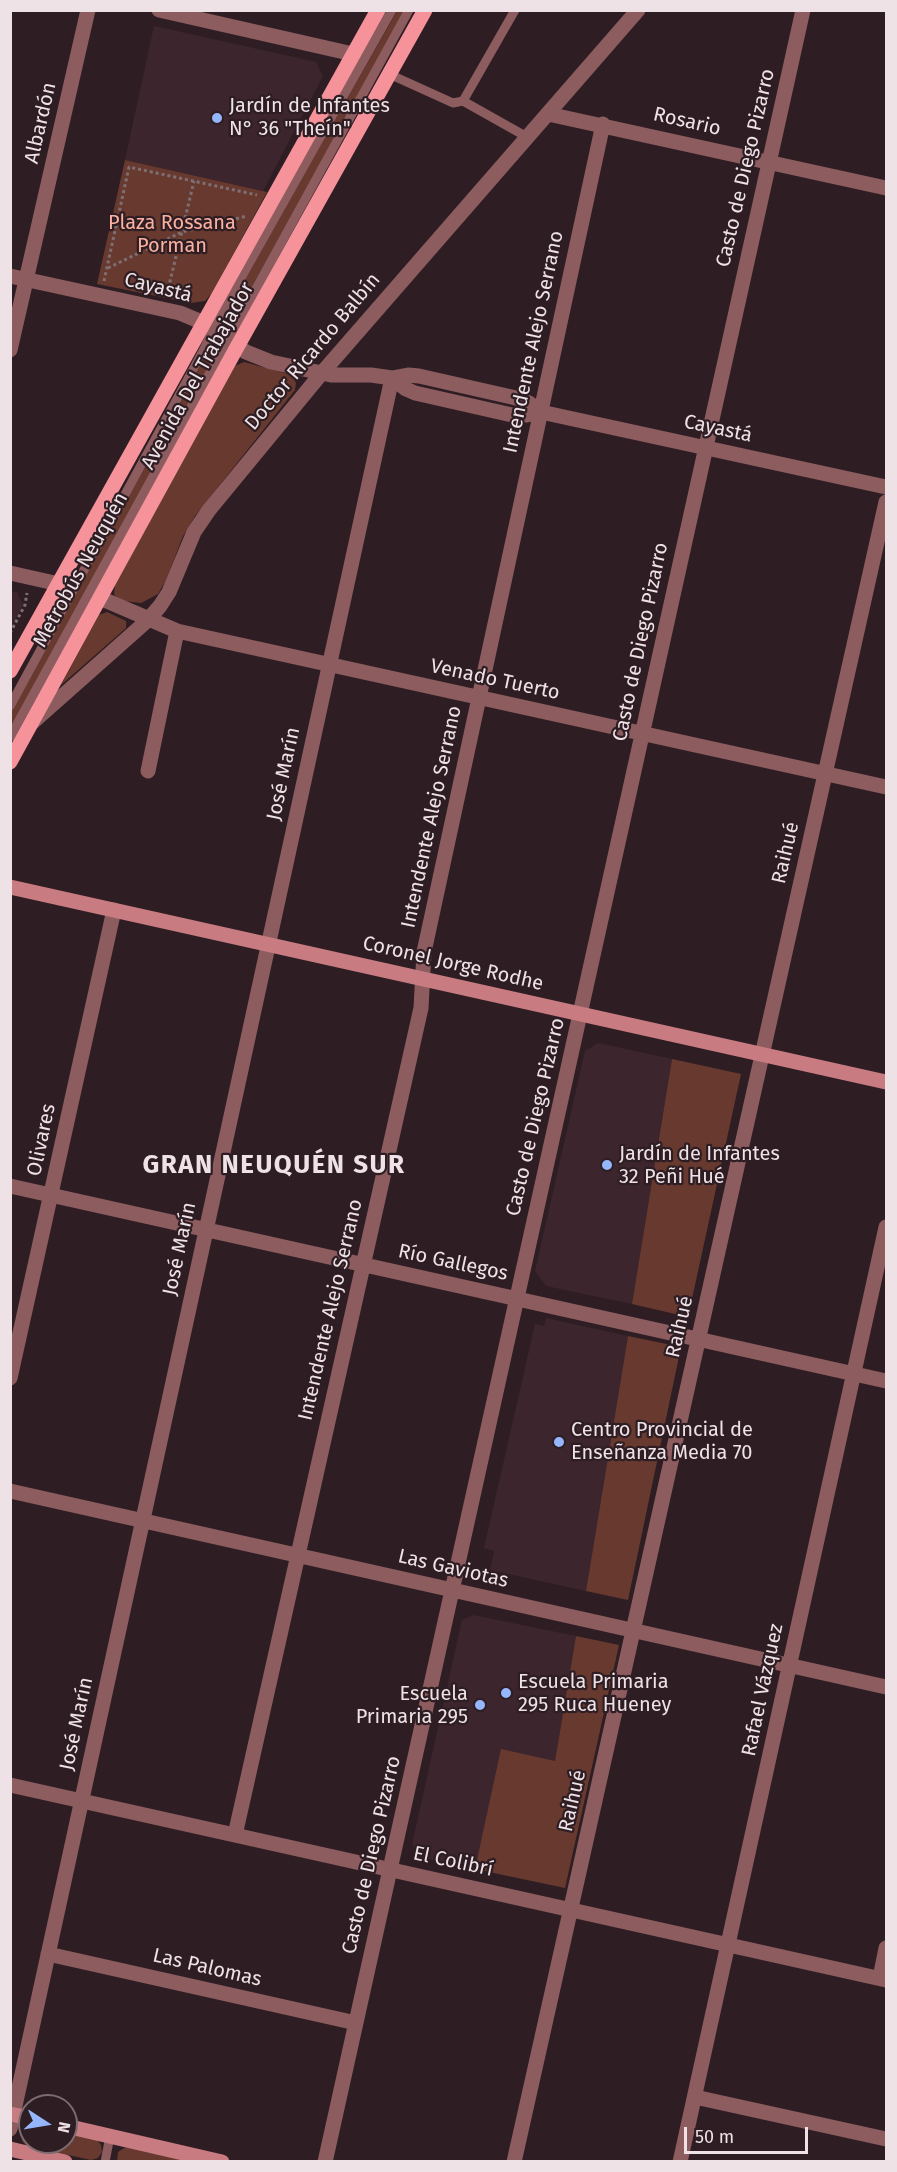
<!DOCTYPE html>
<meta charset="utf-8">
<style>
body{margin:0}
#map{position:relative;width:897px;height:2172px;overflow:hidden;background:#2e1e24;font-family:"Fira Sans",sans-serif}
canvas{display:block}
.frame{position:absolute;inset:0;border:12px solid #eee2e6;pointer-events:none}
.north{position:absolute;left:18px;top:2094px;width:60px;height:60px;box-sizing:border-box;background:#2e1e24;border:2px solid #7b6c72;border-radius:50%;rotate:102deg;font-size:16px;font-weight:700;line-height:24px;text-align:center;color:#eee2e6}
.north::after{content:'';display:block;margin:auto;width:21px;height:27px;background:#95b6fd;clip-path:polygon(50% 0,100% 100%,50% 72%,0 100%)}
.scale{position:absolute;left:684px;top:2127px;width:124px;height:27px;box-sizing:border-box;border:3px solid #eee2e6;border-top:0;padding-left:8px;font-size:18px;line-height:21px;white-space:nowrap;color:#eee2e6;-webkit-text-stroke:4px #2e1e24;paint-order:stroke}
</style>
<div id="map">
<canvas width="897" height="2172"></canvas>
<div class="frame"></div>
<div class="north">N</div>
<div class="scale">50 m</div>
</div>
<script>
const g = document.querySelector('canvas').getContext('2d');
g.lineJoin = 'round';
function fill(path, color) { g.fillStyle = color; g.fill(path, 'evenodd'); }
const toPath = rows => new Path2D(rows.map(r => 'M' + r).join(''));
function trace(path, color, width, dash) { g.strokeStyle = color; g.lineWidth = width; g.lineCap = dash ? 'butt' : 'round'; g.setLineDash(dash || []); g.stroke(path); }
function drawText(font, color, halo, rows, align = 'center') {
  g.font = font + ' "Fira Sans",sans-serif'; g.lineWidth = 4.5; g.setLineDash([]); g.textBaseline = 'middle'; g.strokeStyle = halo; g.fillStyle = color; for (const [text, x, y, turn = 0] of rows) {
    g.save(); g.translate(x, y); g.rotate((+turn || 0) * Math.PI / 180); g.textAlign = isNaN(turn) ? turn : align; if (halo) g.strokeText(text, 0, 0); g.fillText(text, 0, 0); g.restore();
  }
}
fill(toPath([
 [154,26,316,62,323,76,263,191,125,160],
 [11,591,17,592,23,605,11,627],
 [598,1043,672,1059,632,1304,546,1286,535,1271,585,1051],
 [546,1318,628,1336,586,1591,490,1570,494,1551,484,1548,535,1324,544,1326],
 [473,1615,576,1636,555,1762,482,1837,475,1869,419,1857,412,1844,462,1620]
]), '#3c252d');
fill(toPath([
 [397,11,405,11,237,314,231,316,228,313,231,304],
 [125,160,267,192,212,293,205,301,191,303,97,284],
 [212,345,217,346,218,351,11,731,11,712],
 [244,362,292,375,296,383,295,390,195,516,183,536,166,580,158,594,141,603,124,601,116,597,114,594,115,585,235,366],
 [107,612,126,621,126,628,61,685,99,615],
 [672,1059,741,1074,688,1317,632,1304],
 [628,1336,681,1347,628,1600,586,1591],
 [576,1636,619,1645,565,1888,475,1869,501,1749,555,1761],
 [30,2126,30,2142,66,2142,66,2132,97,2140,101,2145,102,2152,98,2158,91,2160,27,2146,22,2141,21,2134,25,2128],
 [126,2147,193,2161,117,2162,118,2152]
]), '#683a2f');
trace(toPath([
 [108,268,182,232,247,216],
 [104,281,129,167,257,195],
 [167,294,194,181],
 [10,633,25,605,27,593]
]), '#7d6f74', 3, [3, 3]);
trace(toPath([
 [389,74,453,103,463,101,515,10],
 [463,101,527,137],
 [10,706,202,353,224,308,392,10],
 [10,737,409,10],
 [105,2162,110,2136]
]), '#8c5c5f', 9);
trace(toPath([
 [159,10,353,54],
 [548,114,886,188],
 [10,276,180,313,204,323,246,352,271,362,331,375,371,375,392,378,408,375,419,376,516,398,529,403,541,412],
 [10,350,88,10],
 [392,378,406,389,415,393,512,415,527,415,541,412,886,487],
 [10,573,59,584],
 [100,598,177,631,886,787],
 [33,722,148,620,160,606,169,592,194,532,209,510,321,374,638,10],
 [148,771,177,631],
 [10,1186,886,1381],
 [10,1378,114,910],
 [10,1491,886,1687],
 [10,1785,886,1980],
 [235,1835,421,1008,424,952,603,124],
 [48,1954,356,2023],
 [880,1978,886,1948],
 [695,2097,886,2139],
 [10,2129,392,378],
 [325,2162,803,10],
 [514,2162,886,502],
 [680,2162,886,1227]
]), '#8c5c5f', 15);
trace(toPath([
 [10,887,886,1082],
 [10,2114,30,2118],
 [66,2126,222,2162],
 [10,2149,65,2162]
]), '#c87b80', 15);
trace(toPath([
 [10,671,378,10],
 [10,762,237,347,425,10]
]), '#f6929a', 15);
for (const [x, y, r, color] of [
 [217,118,6,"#95b6fd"],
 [607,1165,6,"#95b6fd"],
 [559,1442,6,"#95b6fd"],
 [506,1693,6,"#95b6fd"],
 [480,1705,6,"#95b6fd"]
]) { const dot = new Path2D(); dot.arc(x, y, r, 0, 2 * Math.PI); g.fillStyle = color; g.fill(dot); trace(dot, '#2e1e24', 2); }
drawText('20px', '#eee2e6', '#2e1e24', [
 ["Jardín de Infantes",229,106],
 ["N° 36 \"Theín\"",229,129],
 ["Jardín de Infantes",619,1154],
 ["32 Peñi Hué",619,1177],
 ["Centro Provincial de",571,1430],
 ["Enseñanza Media 70",571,1453],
 ["Escuela Primaria",518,1682],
 ["295 Ruca Hueney",518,1705],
 ["Escuela",468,1694,"right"],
 ["Primaria 295",468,1717,"right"]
], 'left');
drawText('20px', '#eee2e6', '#2e1e24', [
 ["Rosario",687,122,13],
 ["Albardón",41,123,-77],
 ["Casto de Diego Pizarro",746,168,-77],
 ["Cayastá",158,288,14],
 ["Intendente Alejo Serrano",534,342,-78],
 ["Doctor Ricardo Balbín",313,352,-50],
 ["Avenida Del Trabajador",198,376,-61],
 ["Cayastá",718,429,12],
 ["Metrobús Neuquén",81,570,-61],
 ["Casto de Diego Pizarro",641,642,-78],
 ["Venado Tuerto",495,680,12],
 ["José Marín",284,774,-78],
 ["Intendente Alejo Serrano",432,817,-78],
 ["Raihué",786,853,-77],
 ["Coronel Jorge Rodhe",453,964,13],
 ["Casto de Diego Pizarro",536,1117,-77],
 ["Olivares",42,1140,-78],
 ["José Marín",180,1249,-78],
 ["Río Gallegos",453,1263,12],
 ["Intendente Alejo Serrano",331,1310,-77],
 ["Raihué",680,1327,-77],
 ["Las Gaviotas",453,1569,13],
 ["Rafael Vázquez",763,1690,-78],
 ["José Marín",77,1724,-78],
 ["Raihué",573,1801,-77],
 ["Casto de Diego Pizarro",372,1855,-77],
 ["El Colibrí",453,1862,12],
 ["Las Palomas",207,1968,13]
]);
drawText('20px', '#fbb1a0', '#2e1e24', [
 ["Plaza Rossana",172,223],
 ["Porman",172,246]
]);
g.letterSpacing = '1.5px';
drawText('bold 26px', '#eee2e6', '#2e1e24', [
 ["GRAN NEUQUÉN SUR",274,1166]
]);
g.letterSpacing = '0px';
</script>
